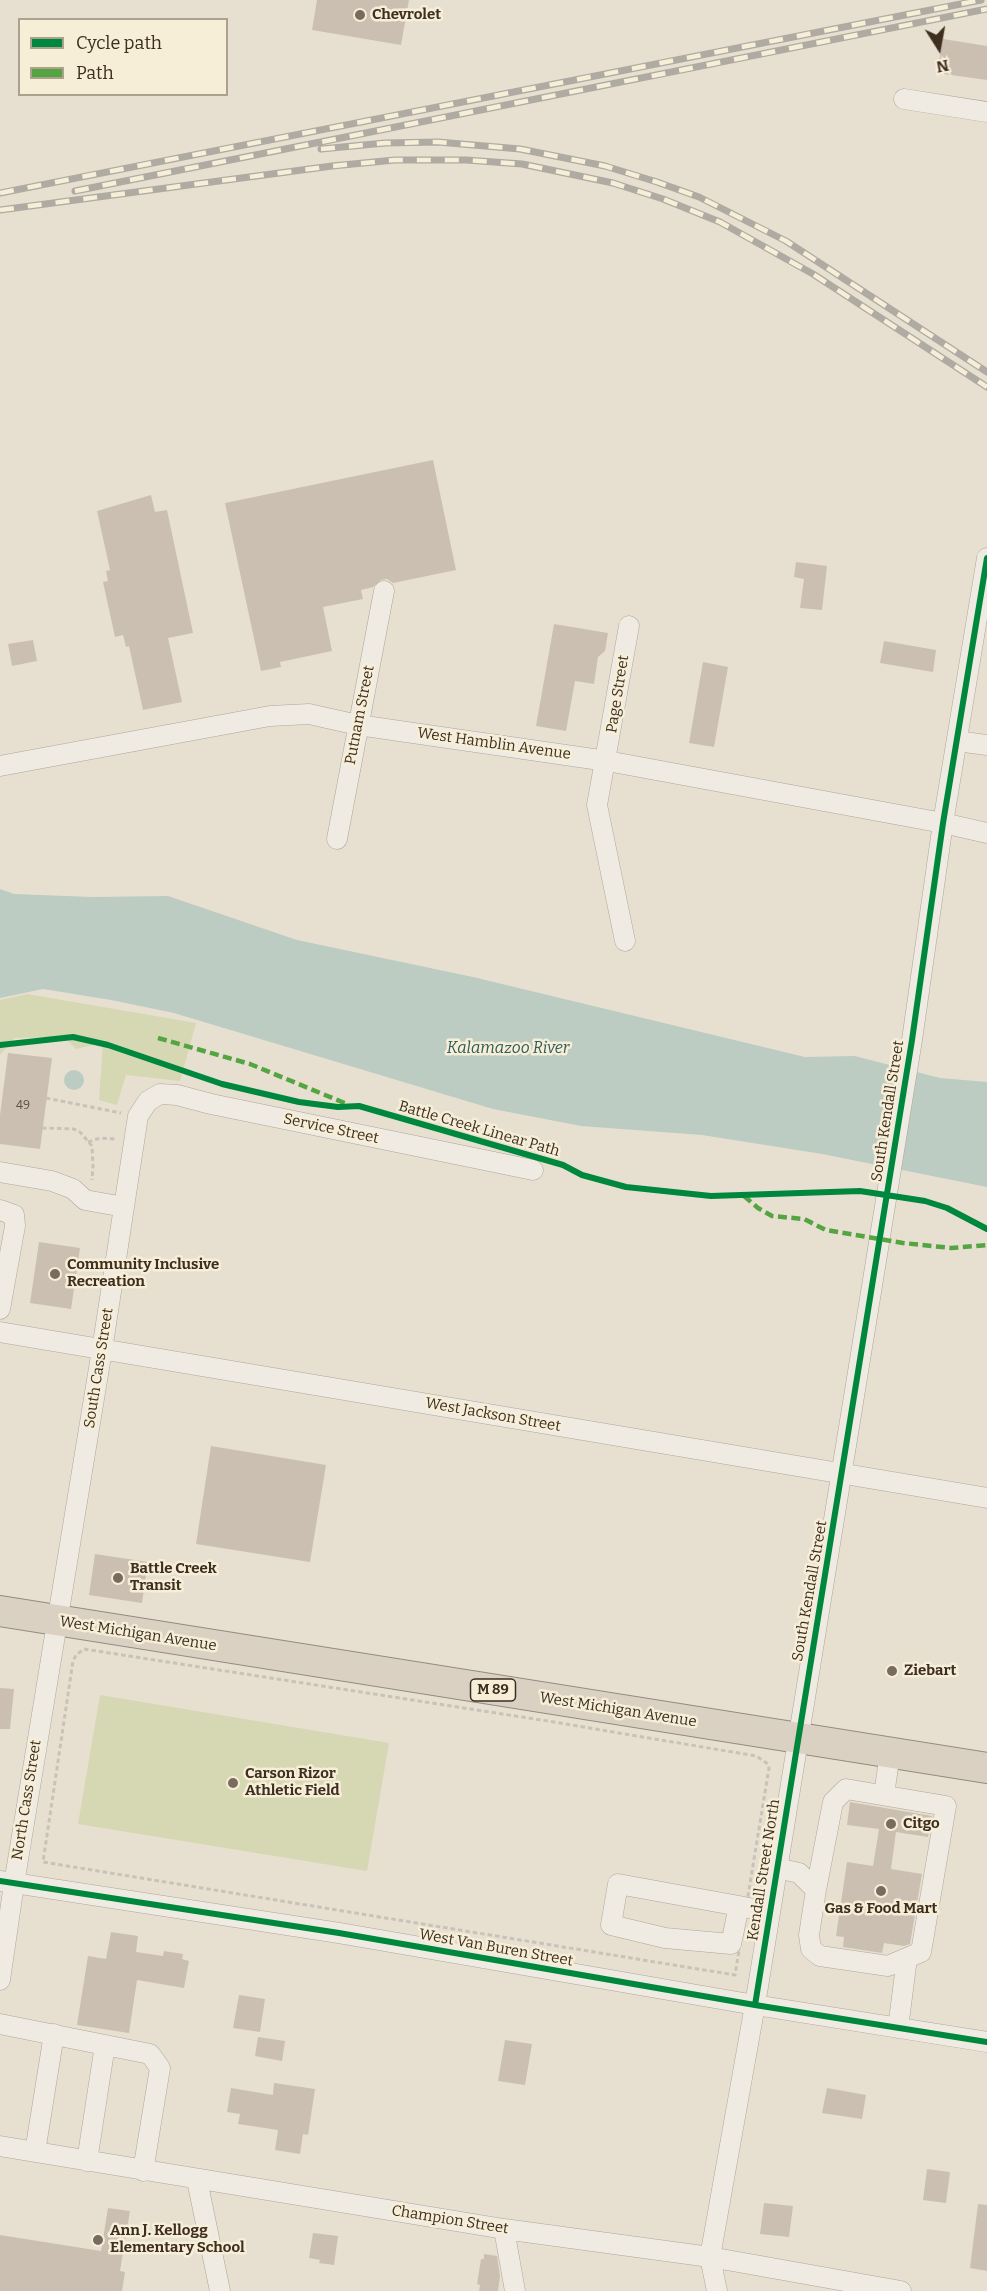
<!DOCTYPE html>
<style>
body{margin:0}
#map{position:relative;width:987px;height:2291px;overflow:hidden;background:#e7e0d1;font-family:Bitter,serif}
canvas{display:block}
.legend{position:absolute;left:18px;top:18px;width:210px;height:78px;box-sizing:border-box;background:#f7eed8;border:2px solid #ada18e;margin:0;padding:8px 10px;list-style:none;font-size:18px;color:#3d2e20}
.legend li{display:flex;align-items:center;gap:12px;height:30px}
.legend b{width:30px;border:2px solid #ada18e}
.north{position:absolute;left:909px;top:18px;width:60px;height:60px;-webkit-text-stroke:4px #f7eed8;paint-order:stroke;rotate:169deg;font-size:16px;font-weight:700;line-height:24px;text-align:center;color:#3d2e20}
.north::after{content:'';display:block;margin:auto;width:21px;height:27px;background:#3d2e20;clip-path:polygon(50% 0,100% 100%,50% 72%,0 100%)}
</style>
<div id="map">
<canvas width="987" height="2291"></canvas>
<ul class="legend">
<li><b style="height:8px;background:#00873e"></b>Cycle path</li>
<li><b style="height:8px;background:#54a441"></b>Path</li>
</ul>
<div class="north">N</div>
</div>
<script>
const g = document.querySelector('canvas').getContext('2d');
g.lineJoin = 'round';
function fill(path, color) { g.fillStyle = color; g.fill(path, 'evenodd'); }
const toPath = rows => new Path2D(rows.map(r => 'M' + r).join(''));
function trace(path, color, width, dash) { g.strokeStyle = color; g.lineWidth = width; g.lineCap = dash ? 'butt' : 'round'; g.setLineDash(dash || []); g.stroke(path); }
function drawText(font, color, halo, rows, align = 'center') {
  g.font = font + ' Bitter,serif'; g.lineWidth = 5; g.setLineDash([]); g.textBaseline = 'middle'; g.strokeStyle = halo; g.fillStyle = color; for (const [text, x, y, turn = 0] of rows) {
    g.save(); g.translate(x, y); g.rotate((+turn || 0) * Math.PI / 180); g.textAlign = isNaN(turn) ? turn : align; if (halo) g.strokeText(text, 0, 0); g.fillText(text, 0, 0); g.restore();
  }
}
fill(toPath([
 [27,994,196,1023,180,1081,126,1075,117,1105,99,1100,103,1043,76,1049,64,1037,14,1038,0,1055,0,1000],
 [100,1695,389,1743,367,1871,78,1824]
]), '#d6d7b3');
fill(toPath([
 [0,889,14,894,92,897,168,896,297,940,473,977,805,1057,855,1056,940,1078,987,1082,987,1187,822,1154,702,1135,581,1126,493,1109,174,1013,111,1000,43,989,0,998],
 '64 1080a10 10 0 1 1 20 0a10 10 0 1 1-20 0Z'
]), '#bcccc2');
fill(toPath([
 [317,0,409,0,401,45,312,30],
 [943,39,987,46,987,80,937,73],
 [433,460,456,570,393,583,387,579,381,580,373,587,361,590,363,599,323,607,332,651,280,662,281,667,261,671,225,503],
 [151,495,155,512,167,510,193,633,168,638,182,702,143,710,129,646,126,647,123,635,115,637,103,582,108,581,106,571,110,570,97,511],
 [796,562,827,566,822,610,800,608,804,579,794,577],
 [554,624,608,633,605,651,598,657,594,684,575,681,566,731,536,726],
 [33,640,37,661,12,666,8,644],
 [884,641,936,650,933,672,880,663],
 [703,662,728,667,714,747,689,743],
 [8,1053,52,1058,40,1149,0,1144,0,1115],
 [39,1242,80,1248,71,1309,30,1303],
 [211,1446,326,1465,310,1562,196,1544],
 [95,1554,148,1562,142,1603,89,1595],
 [0,1688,14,1689,10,1729,0,1729],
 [850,1802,932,1816,928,1837,896,1832,891,1869,922,1874,910,1944,904,1946,884,1943,882,1953,843,1947,844,1937,836,1936,847,1862,873,1866,879,1829,847,1825],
 [111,1932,138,1936,136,1952,163,1956,164,1951,183,1954,182,1959,189,1961,184,1988,137,1980,129,2033,77,2025,88,1956,106,1959],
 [239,1995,265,1999,260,2032,233,2028],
 [258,2037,285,2041,282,2061,255,2056],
 [505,2040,532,2044,525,2085,498,2081],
 [274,2083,315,2089,308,2135,303,2134,300,2154,275,2150,278,2130,238,2124,240,2114,227,2112,231,2088,273,2095],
 [827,2088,866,2095,862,2119,822,2113],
 [927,2169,950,2172,946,2203,923,2200],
 [764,2203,793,2206,789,2237,760,2234],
 [978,2204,987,2205,987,2271,970,2268],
 [108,2208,130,2211,120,2271,125,2272,122,2291,0,2291,0,2235,101,2251],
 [313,2233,338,2236,334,2265,319,2263,320,2260,309,2258],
 [484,2254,497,2256,500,2276,498,2291,479,2291,480,2285,477,2284,481,2259,484,2259]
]), '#cbbfb2');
const minor = toPath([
 [904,99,987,112],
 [957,741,987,745],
 [0,766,270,716,309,714,358,725,607,761,943,823,987,833],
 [337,839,384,591],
 [625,941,597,805,629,626],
 [0,1172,52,1181,73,1189,85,1200,124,1207],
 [0,1210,14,1215,15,1226,0,1309],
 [0,1332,987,1498],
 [884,1795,890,1753],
 [777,1868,799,1873,816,1890,809,1935,811,1949,820,1956,888,1966,921,1952,946,1806,846,1789,833,1802,816,1890],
 [0,1881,339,1933,755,2005,987,2042],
 [739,1906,731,1944,665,1938,611,1925,618,1884,739,1906,770,1912],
 [0,1980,14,1884,102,1350,138,1116,148,1101,160,1094,177,1095,211,1104,533,1170],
 [0,2024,150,2054,160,2068,143,2171],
 [898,2028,907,1958],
 [0,2146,504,2229,710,2257,901,2291],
 [35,2152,54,2034],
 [87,2161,105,2045],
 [197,2180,220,2291],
 [504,2229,515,2291],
 [717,2291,710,2257,755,2005,912,1040,943,823,987,558]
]);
const highway = toPath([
 [0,1611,987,1768]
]);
trace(minor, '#ada599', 21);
trace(highway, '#928b80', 32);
trace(toPath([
 [46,1098,121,1113],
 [42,1128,74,1129,80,1132,92,1146,93,1166,92,1180],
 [88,1142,100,1138,116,1139],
 [84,1649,554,1722,756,1756,768,1764,769,1768,735,1975,43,1862,73,1661,76,1655,84,1649]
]), '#c8c2b9', 3, [4.5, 3]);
trace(minor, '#efebe3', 20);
trace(highway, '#dad1c2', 30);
const rail = toPath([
 [321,149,385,143,438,142,520,149,605,166,657,182,699,197,786,241,987,372],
 [75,191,987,9],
 [0,193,981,0],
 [0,210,332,166,395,160,466,160,522,164,613,183,663,199,720,222,813,274,987,387]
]);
trace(rail, '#afaaa2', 7);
trace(rail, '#f7eed8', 4.5, [14]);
trace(toPath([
 [158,1038,250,1064,347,1104],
 [744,1196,758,1208,772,1216,804,1219,826,1230,903,1243,951,1248,987,1245]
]), '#54a441', 4.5, [9, 4.5]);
trace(toPath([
 [0,1045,73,1037,108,1045,222,1084,299,1102,338,1107,359,1106,563,1165,582,1175,626,1187,711,1196,860,1191,925,1201,947,1208,987,1229],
 [0,1881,339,1933,755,2005,987,2042],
 [755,2005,912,1040,943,823,987,558]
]), '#00873e', 6);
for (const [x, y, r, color] of [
 [360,15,6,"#786c5e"],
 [55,1274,6,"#786c5e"],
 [118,1578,6,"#786c5e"],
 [892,1671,6,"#786c5e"],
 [233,1783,6,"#786c5e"],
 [891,1824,6,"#786c5e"],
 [881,1891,6,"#786c5e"],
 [98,2240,6,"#786c5e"]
]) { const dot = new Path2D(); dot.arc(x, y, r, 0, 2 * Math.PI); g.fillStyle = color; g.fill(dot); trace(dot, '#f7eed8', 2); }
drawText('12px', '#605244', null, [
 ["49",23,1106]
]);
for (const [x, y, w] of [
 [493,1690,45]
]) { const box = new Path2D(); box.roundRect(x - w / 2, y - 11, w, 22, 4.5); g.fillStyle = '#f7eed8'; g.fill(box); trace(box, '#3d2e20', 1.5); }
drawText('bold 14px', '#3d2e20', null, [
 ["M 89",493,1690]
]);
drawText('bold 15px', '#3d2e20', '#f7eed8', [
 ["Chevrolet",372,15],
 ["Community Inclusive",67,1265],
 ["Recreation",67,1282],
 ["Battle Creek",130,1569],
 ["Transit",130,1586],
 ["Ziebart",904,1671],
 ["Carson Rizor",245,1774],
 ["Athletic Field",245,1791],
 ["Citgo",903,1824],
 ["Gas & Food Mart",881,1909,"center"],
 ["Ann J. Kellogg",110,2231],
 ["Elementary School",110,2248]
], 'left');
drawText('15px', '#3d2e20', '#f7eed8', [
 ["Page Street",618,694,-81],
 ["Putnam Street",360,715,-79],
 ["West Hamblin Avenue",494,744,8],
 ["South Kendall Street",888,1111,-81],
 ["Service Street",331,1129,12],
 ["Battle Creek Linear Path",479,1129,16],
 ["South Cass Street",99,1368,-81],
 ["West Jackson Street",493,1415,10],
 ["South Kendall Street",810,1591,-80],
 ["West Michigan Avenue",138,1634,9],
 ["West Michigan Avenue",618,1710,9],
 ["North Cass Street",27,1800,-81],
 ["Kendall Street North",764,1870,-81],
 ["West Van Buren Street",496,1948,10],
 ["Champion Street",450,2220,9]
]);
drawText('italic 16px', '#2f5d5a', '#f7eed8', [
 ["Kalamazoo River",508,1049]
]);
</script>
